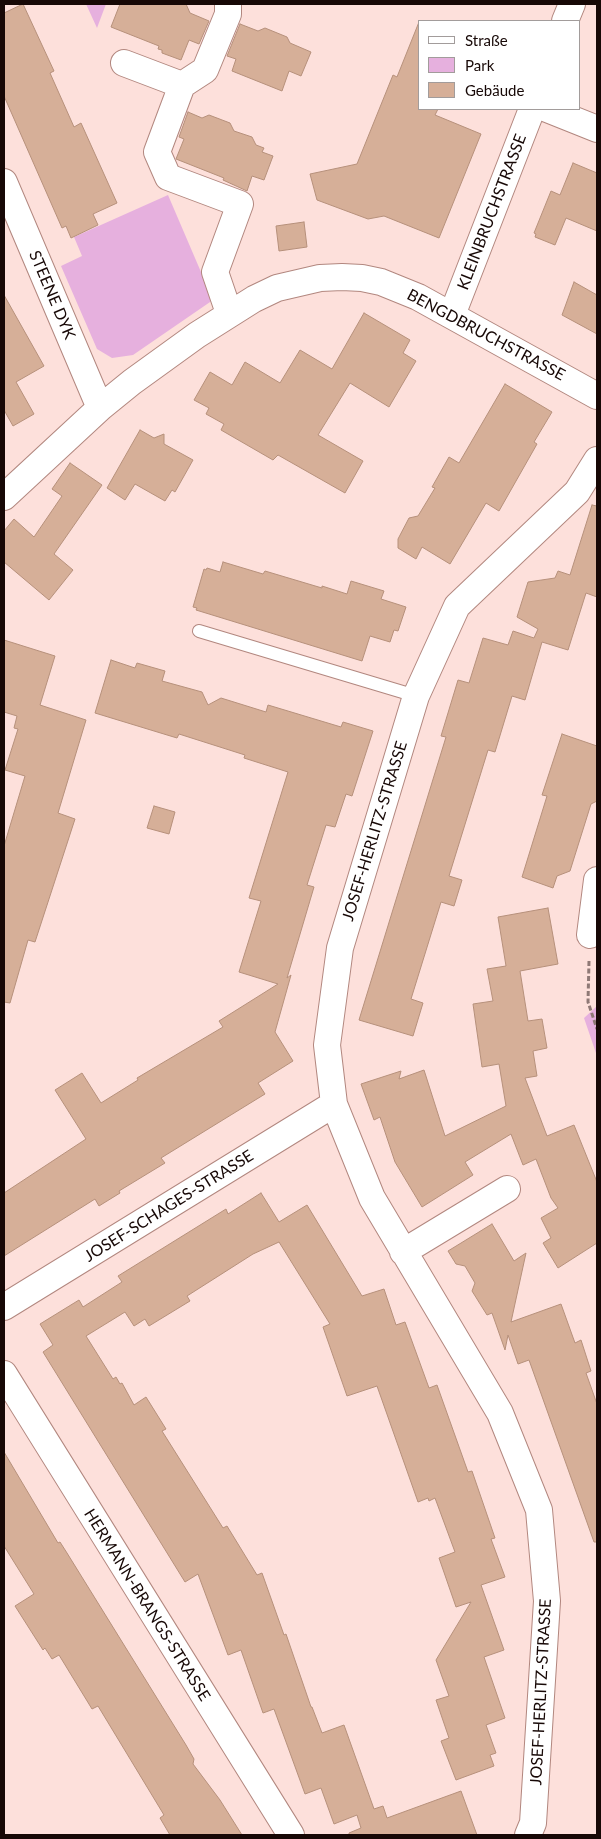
<!DOCTYPE html>
<meta charset="utf-8">
<style>
body{margin:0}
#map{position:relative;width:601px;height:1839px;overflow:hidden;background:#fde0db;font-family:Lato,sans-serif}
canvas{display:block}
.frame{position:absolute;inset:0;border:5px solid #170806;pointer-events:none}
.legend{position:absolute;left:418px;top:20px;width:162px;height:90px;box-sizing:border-box;background:#fff;border:1px solid #a29c9b;margin:0;padding:6px 9px;list-style:none;font-size:15px;color:#170806}
.legend li{display:flex;align-items:center;gap:10px;height:25px}
.legend b{width:25px;border:1px solid #a29c9b}
</style>
<div id="map">
<canvas width="601" height="1839"></canvas>
<div class="frame"></div>
<ul class="legend">
<li><b style="height:6px;background:#fff"></b>Straße</li>
<li><b style="height:14px;background:#e6b0de"></b>Park</li>
<li><b style="height:14px;background:#d6af98"></b>Gebäude</li>
</ul>
</div>
<script>
const g = document.querySelector('canvas').getContext('2d');
g.lineJoin = 'round';
function fill(path, color) { g.fillStyle = color; g.fill(path, 'evenodd'); }
const toPath = rows => new Path2D(rows.map(r => 'M' + r).join(''));
function trace(path, color, width, dash) { g.strokeStyle = color; g.lineWidth = width; g.lineCap = dash ? 'butt' : 'round'; g.setLineDash(dash || []); g.stroke(path); }
function drawText(font, color, halo, rows, align = 'center') {
  g.font = font + ' Lato,sans-serif'; g.lineWidth = 4; g.setLineDash([]); g.textBaseline = 'middle'; g.strokeStyle = halo; g.fillStyle = color; for (const [text, x, y, turn = 0] of rows) {
    g.save(); g.translate(x, y); g.rotate((+turn || 0) * Math.PI / 180); g.textAlign = isNaN(turn) ? turn : align; if (halo) g.strokeText(text, 0, 0); g.fillText(text, 0, 0); g.restore();
  }
}
fill(toPath([
 [86,4,106,4,97,28],
 [168,195,213,300,133,355,112,358,97,349,61,266,82,256,74,237],
 [597,1006,597,1056,584,1018]
]), '#e6b0de');
const building = toPath([
 [23,4,54,71,50,73,74,127,81,123,117,203,93,214,98,225,71,238,66,226,62,228,4,96,4,13,23,4],
 [120,4,186,4,190,13,209,21,199,44,189,40,181,60,162,53,162,50,158,49,159,46,111,27,120,4],
 [419,22,420,109,438,109,435,115,481,134,439,238,384,216,368,219,317,200,310,174,357,164,393,75,397,77,419,22],
 [240,24,258,31,265,28,287,37,290,43,311,52,301,76,289,71,282,91,232,71,236,59,227,56,240,24],
 [188,112,202,118,209,115,230,123,234,131,252,137,256,145,264,148,262,152,273,156,264,180,252,176,247,191,223,180,224,178,176,159,184,139,179,137,188,112],
 [573,163,597,173,597,231,566,218,555,245,535,237,536,234,534,233,551,191,560,195,573,163],
 [304,222,307,247,279,251,276,226,304,222],
 [574,282,597,295,597,334,562,315,574,282],
 [4,295,44,366,16,382,34,414,13,426,4,410,4,295],
 [364,313,410,340,403,353,416,361,389,407,350,383,318,435,363,461,345,493,278,455,273,460,221,430,224,424,206,414,209,408,194,400,210,372,232,385,245,362,280,383,300,350,332,369,364,313],
 [505,384,552,412,534,442,537,444,499,511,486,503,450,564,422,547,416,559,398,548,398,539,409,518,418,516,435,488,432,487,449,457,459,463,505,384],
 [140,430,154,438,164,434,164,444,193,460,175,492,172,490,165,501,135,484,125,500,107,488,140,430],
 [70,463,102,485,54,554,73,570,49,600,4,562,4,531,14,519,34,537,62,496,52,489,70,463],
 [592,505,597,506,597,597,586,593,568,650,542,642,525,700,512,696,495,752,488,750,449,876,462,880,454,906,441,902,411,999,423,1003,413,1036,359,1020,446,737,441,736,458,680,469,683,483,638,508,645,513,631,534,638,538,629,517,617,528,582,555,578,558,571,570,575,592,505],
 [223,562,263,574,265,571,322,588,322,586,347,594,351,581,384,591,381,599,406,607,398,631,394,630,390,642,370,636,362,661,196,610,197,608,193,607,204,569,206,570,207,568,220,572,223,562],
 [4,640,55,656,40,705,86,720,58,813,75,819,35,942,28,940,10,1003,4,1002,4,846,25,776,5,770,18,729,14,728,17,716,4,712,4,640],
 [111,660,135,668,137,663,165,671,162,681,202,692,208,705,221,698,266,712,268,705,341,727,343,722,373,731,352,796,346,794,335,827,326,825,307,885,314,887,287,978,291,975,275,1032,293,1061,258,1083,265,1094,161,1158,165,1163,119,1191,120,1193,99,1206,95,1199,4,1256,4,1193,86,1139,55,1090,82,1073,101,1103,138,1080,137,1078,223,1027,219,1021,278,984,239,972,261,901,249,898,288,772,244,758,245,755,179,734,177,738,95,713,111,660],
 [562,734,597,746,597,801,591,804,570,871,557,876,553,888,522,877,547,796,542,795,562,734],
 [154,806,175,812,169,834,147,828,154,806],
 [548,908,558,964,520,971,528,1021,542,1019,547,1048,533,1051,537,1076,525,1078,547,1136,574,1125,597,1182,597,1243,558,1268,543,1243,551,1238,541,1218,558,1208,551,1198,536,1159,523,1165,511,1134,465,1162,473,1175,422,1207,395,1162,380,1117,374,1120,361,1084,401,1071,399,1079,424,1070,445,1136,506,1106,499,1064,482,1067,473,1004,493,1001,487,969,506,966,498,917,548,908],
 [261,1193,279,1222,307,1205,362,1296,384,1289,396,1325,405,1322,429,1388,437,1385,468,1472,472,1471,495,1538,491,1539,505,1577,481,1585,504,1650,484,1657,505,1718,486,1725,496,1753,490,1755,494,1766,456,1780,441,1741,449,1738,436,1700,449,1696,436,1660,471,1602,456,1607,439,1558,455,1552,435,1498,429,1501,428,1498,418,1502,377,1386,347,1396,323,1327,330,1324,279,1242,253,1254,187,1296,190,1301,149,1326,145,1319,134,1326,125,1312,86,1336,113,1379,116,1377,120,1384,122,1383,134,1405,146,1397,166,1429,162,1431,223,1528,227,1526,257,1575,262,1573,284,1635,286,1634,311,1707,312,1707,322,1733,344,1725,374,1809,383,1806,387,1818,461,1791,477,1835,349,1835,349,1833,361,1828,357,1815,334,1824,321,1788,305,1794,274,1709,263,1713,241,1650,228,1655,198,1574,185,1582,43,1352,53,1345,40,1324,79,1300,83,1307,122,1282,118,1276,226,1209,228,1214,261,1193],
 [492,1224,514,1261,526,1253,511,1322,561,1304,575,1343,581,1340,591,1371,586,1373,597,1404,597,1542,594,1542,529,1360,518,1364,508,1335,505,1350,492,1313,487,1315,472,1291,475,1283,465,1266,456,1264,448,1251,492,1224],
 [4,1452,58,1543,60,1542,67,1553,186,1745,194,1759,193,1764,220,1800,242,1835,170,1835,160,1818,164,1815,98,1706,92,1709,59,1655,52,1659,45,1648,43,1650,15,1606,34,1594,4,1546,4,1452]
]);
fill(building, '#d6af98');
trace(building, '#b6907b', 1);
const lane = toPath([
 [199,631,416,696]
]);
const street = toPath([
 [228,4,228,14,205,70,182,85,157,152,168,177,240,204,215,272,229,313],
 [565,21,572,4],
 [124,63,182,85],
 [547,109,597,129],
 [4,182,100,408],
 [452,315,532,109],
 [4,497,100,408,132,382,197,335,254,299,277,288,320,278,342,277,362,278,381,282,418,297,597,396],
 [590,935,597,880],
 [403,1252,507,1189],
 [4,1307,334,1104],
 [4,1374,291,1835],
 [528,1835,533,1823,547,1601,539,1510,500,1413,372,1198,334,1104,327,1045,340,948,416,696,457,606,577,492,597,460]
]);
trace(lane, '#b2877f', 14);
trace(street, '#b2877f', 28);
trace(toPath([
 [589,961,588,1002,597,1029]
]), '#8f7976', 3, [5, 2.5]);
trace(lane, '#fff', 12);
trace(street, '#fff', 26);
drawText('16px', '#170806', '#fff', [
 ["KLEINBRUCHSTRASSE",492,212,-69],
 ["STEENE DYK",52,295,67],
 ["BENGDBRUCHSTRASSE",486,335,28],
 ["JOSEF-HERLITZ-STRASSE",375,831,-73],
 ["JOSEF-SCHAGES-STRASSE",169,1206,-32],
 ["HERMANN-BRANGS-STRASSE",147,1605,58],
 ["JOSEF-HERLITZ-STRASSE",541,1692,-87]
]);
</script>
